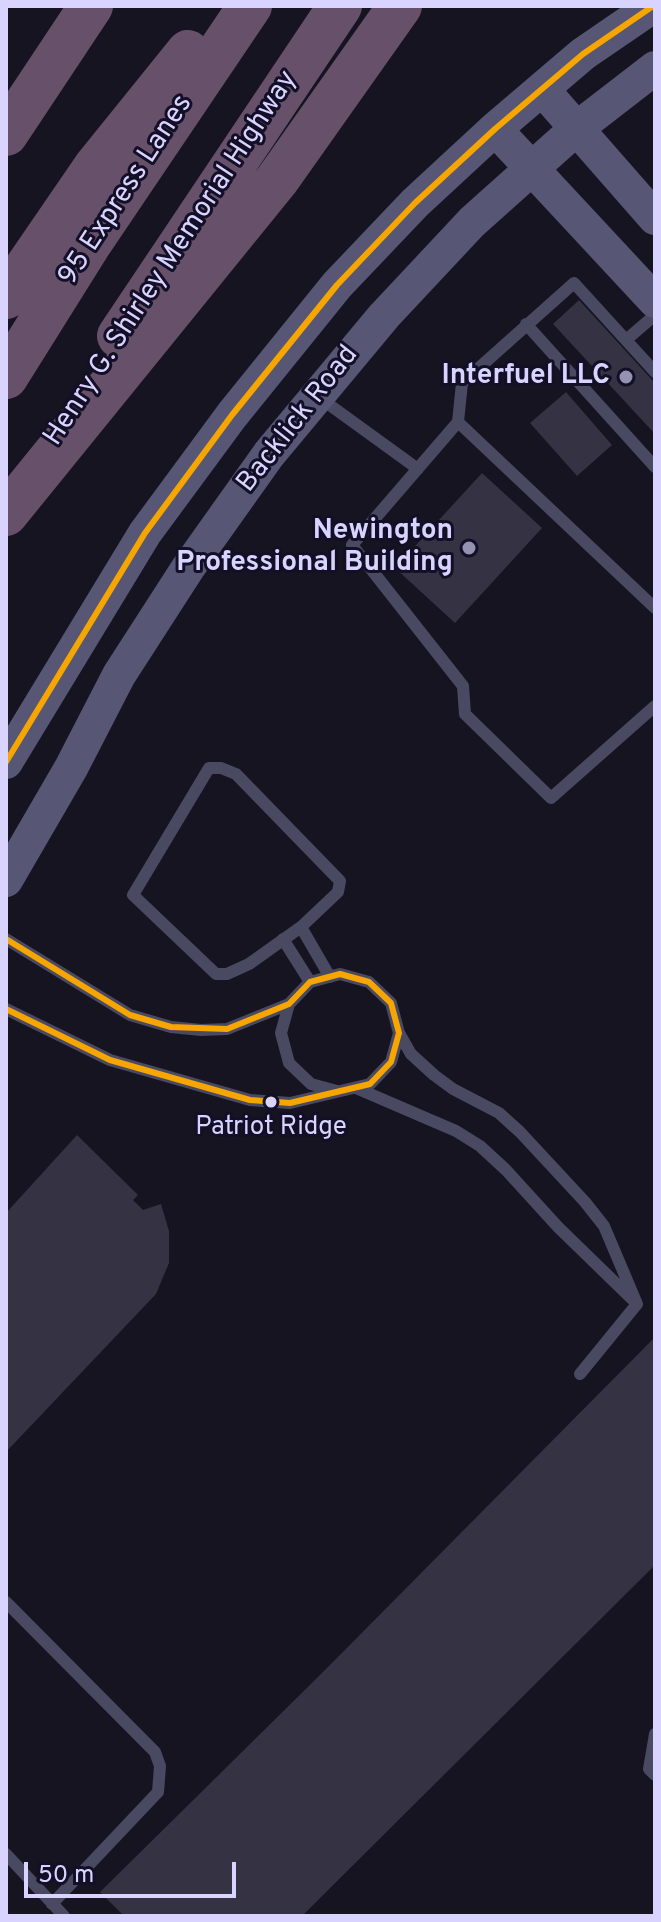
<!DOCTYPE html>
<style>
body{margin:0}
#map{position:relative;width:661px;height:1922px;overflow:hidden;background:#161421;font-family:Overpass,sans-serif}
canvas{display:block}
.frame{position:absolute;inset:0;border:8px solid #d9d4ff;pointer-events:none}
.scale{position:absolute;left:24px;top:1862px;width:212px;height:36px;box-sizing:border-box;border:4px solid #d9d4ff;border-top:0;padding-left:10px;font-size:24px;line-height:28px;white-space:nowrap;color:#d9d4ff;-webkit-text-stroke:6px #130f26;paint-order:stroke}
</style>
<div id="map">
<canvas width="661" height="1922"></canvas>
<div class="frame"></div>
<div class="scale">50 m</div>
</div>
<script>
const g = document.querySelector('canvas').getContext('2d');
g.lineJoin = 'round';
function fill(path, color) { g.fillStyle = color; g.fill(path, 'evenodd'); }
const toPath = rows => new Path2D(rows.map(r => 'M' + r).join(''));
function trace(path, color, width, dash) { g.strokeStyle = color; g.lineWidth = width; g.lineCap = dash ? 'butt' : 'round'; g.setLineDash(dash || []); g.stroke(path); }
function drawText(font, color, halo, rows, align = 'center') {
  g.font = font + ' Overpass,sans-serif'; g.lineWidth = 6; g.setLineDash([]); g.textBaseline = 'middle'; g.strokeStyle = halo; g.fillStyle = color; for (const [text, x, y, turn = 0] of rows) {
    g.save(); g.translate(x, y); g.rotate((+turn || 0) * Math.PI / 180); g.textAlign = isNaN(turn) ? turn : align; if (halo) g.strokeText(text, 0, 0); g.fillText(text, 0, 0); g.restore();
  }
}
fill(toPath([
 [579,300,655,383,655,434,553,324],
 [566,392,612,445,577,476,530,423],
 [482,473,542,528,455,623,395,568],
 [77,1135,138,1195,133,1200,143,1210,161,1204,169,1231,169,1263,156,1294,6,1452,6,1213],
 [655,1337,655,1565,302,1916,124,1916,100,1892,324,1671]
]), '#343243');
trace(toPath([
 [526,324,655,467],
 [626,340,655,315],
 [320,398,418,469],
 [458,422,462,383,574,283,655,372],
 [655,608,458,422,352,545,463,686,465,714,551,798,655,706],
 [209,768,221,768,236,774,340,881,338,892,301,927,249,964,227,974,216,974,133,895,209,768],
 [301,927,330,977],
 [6,939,130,1015,171,1027,201,1030,227,1029,289,1004,310,982,340,974,369,982,391,1003,399,1033,391,1062,370,1084,290,1103,250,1100,110,1060,6,1009],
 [283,939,310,982],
 [289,1004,281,1033,289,1063,311,1084,337,1091],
 [399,1033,411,1054,434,1075,453,1089,499,1113,520,1132,585,1202,604,1226,637,1304],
 [356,1088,456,1131,480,1146,506,1170,558,1227,632,1299],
 [580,1374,637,1304],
 [6,1602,155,1752,160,1766,158,1792,52,1904],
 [655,1734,649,1769,655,1775],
 [6,1854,64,1916]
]), '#4a4962', 12);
trace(toPath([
 [542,89,655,218],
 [495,129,655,301],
 [6,762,145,533,232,415,337,285,415,203,495,129,583,54,653,6],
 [6,880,71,768,119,675,188,568,269,454,384,316,472,222,576,129,655,68]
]), '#575674', 34);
trace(toPath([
 [6,134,91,6],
 [6,297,96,166,188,52],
 [119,336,340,6],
 [6,377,88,246,250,6],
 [6,514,277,180,400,6]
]), '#67516a', 44);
trace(toPath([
 [6,762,145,533,232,415,337,285,415,203,495,129,583,54,653,6],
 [6,939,130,1015,171,1027,227,1029,289,1004,310,982,340,974,369,982,391,1003,399,1033,391,1062,370,1084,290,1103,250,1100,110,1060,6,1009]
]), '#f7a600', 6);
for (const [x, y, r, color] of [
 [626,377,8,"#9591b1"],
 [469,548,8,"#9591b1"],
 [271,1102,7,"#d9d4ff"]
]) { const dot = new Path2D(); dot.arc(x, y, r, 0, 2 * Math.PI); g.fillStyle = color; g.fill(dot); trace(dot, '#130f26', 3); }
drawText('26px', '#d9d4ff', '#130f26', [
 ["Patriot Ridge",271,1129]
]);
drawText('28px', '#d9d4ff', '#130f26', [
 ["95 Express Lanes",127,191,-57],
 ["Henry G. Shirley Memorial Highway",172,259,-57],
 ["Backlick Road",299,420,-52]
]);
drawText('bold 28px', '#d9d4ff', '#130f26', [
 ["Interfuel LLC",610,377],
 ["Newington",453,532],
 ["Professional Building",453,564]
], 'right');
</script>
